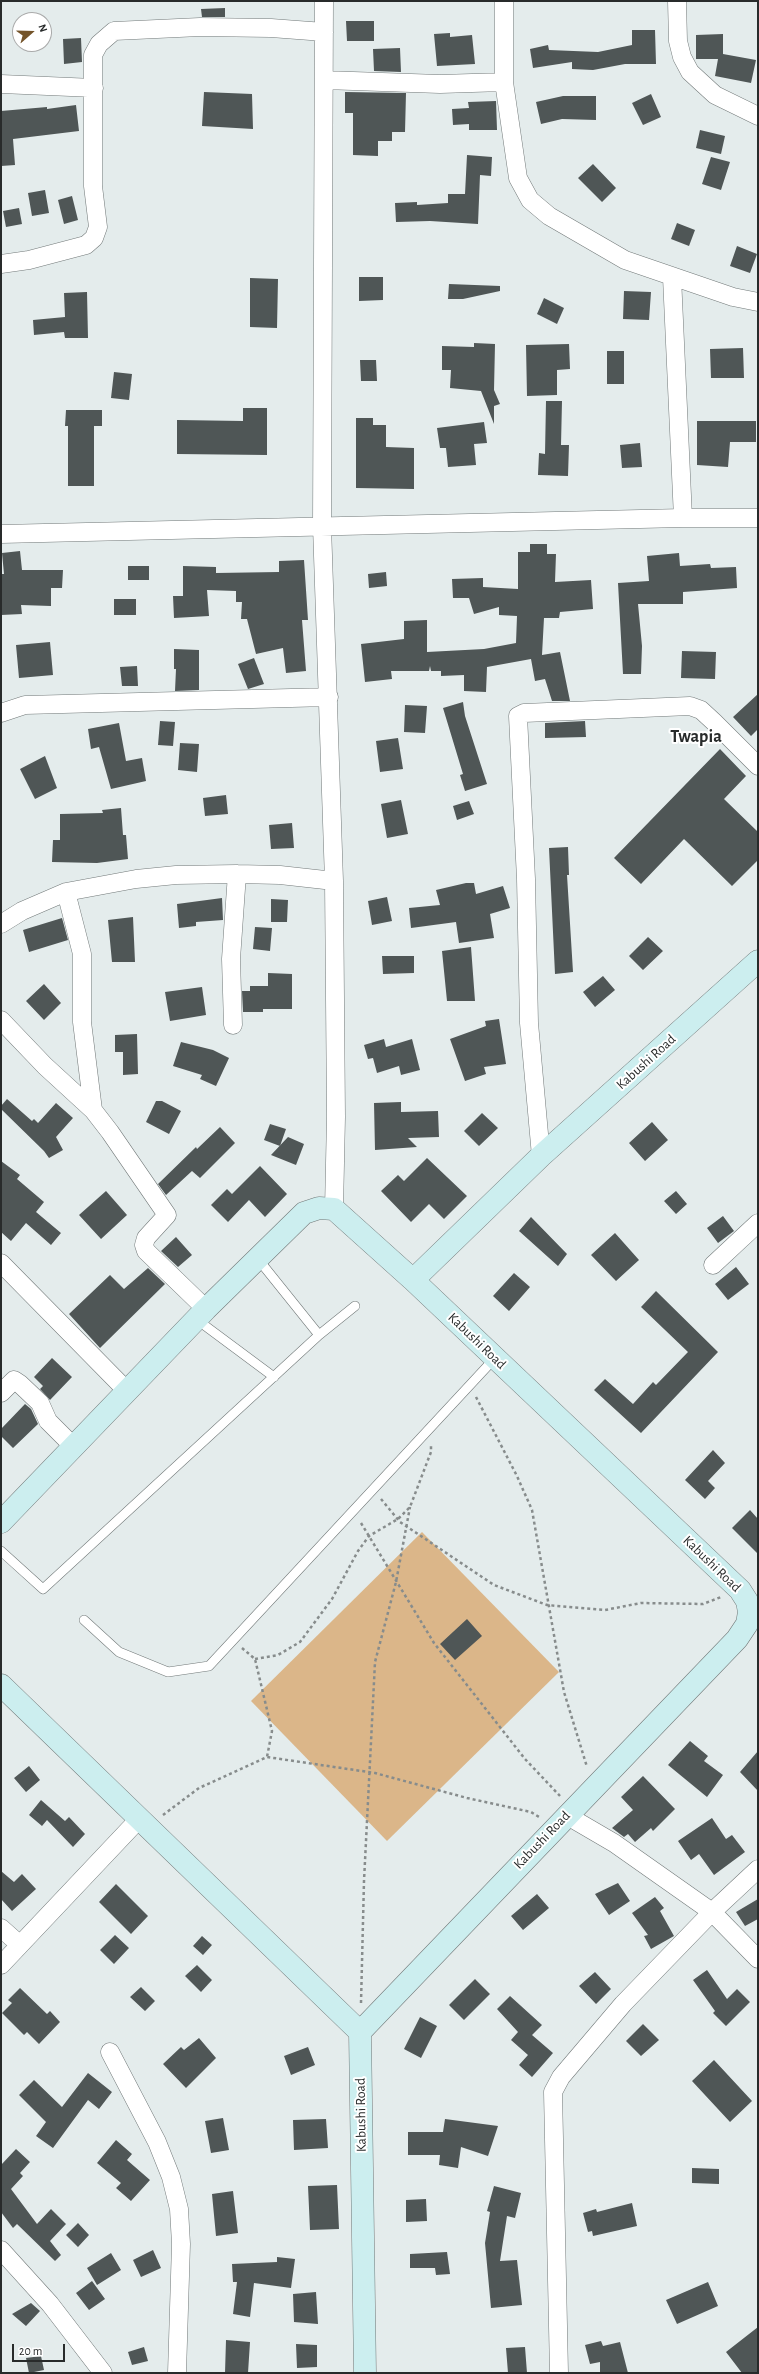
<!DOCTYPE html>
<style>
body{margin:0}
#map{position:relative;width:759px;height:2374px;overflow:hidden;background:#e4ecec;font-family:"Alegreya Sans",sans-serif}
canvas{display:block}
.frame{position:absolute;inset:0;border:2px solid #282b2b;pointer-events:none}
.north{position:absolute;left:12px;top:12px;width:40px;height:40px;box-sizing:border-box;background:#fff;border:1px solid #a9aaaa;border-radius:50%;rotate:70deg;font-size:11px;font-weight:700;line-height:16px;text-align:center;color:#282b2b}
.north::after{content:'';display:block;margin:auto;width:14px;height:18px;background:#74542a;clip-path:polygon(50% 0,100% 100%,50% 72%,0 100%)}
.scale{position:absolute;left:12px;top:2344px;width:53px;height:18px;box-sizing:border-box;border:2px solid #282b2b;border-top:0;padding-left:5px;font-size:12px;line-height:14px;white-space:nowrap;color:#282b2b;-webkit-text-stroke:3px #fff;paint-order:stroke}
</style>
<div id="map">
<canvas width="759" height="2374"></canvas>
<div class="frame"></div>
<div class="north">N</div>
<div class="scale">20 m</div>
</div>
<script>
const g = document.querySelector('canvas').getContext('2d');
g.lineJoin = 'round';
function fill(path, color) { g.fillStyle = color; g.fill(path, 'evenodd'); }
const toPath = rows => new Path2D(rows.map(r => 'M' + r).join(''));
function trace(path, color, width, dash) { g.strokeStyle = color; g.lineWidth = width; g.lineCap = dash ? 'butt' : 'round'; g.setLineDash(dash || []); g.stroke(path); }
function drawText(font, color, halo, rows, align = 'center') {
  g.font = font + ' "Alegreya Sans",sans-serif'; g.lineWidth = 4; g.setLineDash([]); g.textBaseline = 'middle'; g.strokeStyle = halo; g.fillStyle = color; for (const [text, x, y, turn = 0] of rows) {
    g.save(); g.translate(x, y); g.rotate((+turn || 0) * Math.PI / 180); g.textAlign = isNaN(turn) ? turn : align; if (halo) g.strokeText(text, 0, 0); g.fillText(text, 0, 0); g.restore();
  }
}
fill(toPath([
 [422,1532,559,1672,387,1841,251,1701]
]), '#dbb689');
fill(toPath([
 [225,8,225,17,202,17,201,9],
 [346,21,374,21,374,41,347,41],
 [632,30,655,30,656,64,625,64,593,70,572,69,572,62,533,68,530,49,548,45,549,50,598,52,632,45],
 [450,33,450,37,472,35,475,64,437,66,434,34],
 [723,34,723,54,756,60,751,83,715,76,718,59,696,59,696,35],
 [81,38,82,62,64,64,63,39],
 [400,48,401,72,374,71,373,49],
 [204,92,252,94,253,129,202,126],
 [345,92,406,93,405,132,392,132,392,141,378,141,378,156,353,155,353,113,345,113],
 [651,94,661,117,643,125,632,103],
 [563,96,596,96,596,120,562,119,541,124,536,102],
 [496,101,497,130,469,130,469,124,453,125,452,109,469,108,468,102],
 [76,105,79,131,13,139,15,165,1,166,1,111,47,107,47,109],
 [700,130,725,136,721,154,696,148],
 [467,155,492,157,491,176,480,175,478,224,430,221,396,222,395,203,417,202,417,205,448,203,448,194,465,194],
 [711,157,730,162,721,190,702,184],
 [593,164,616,188,602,202,578,178],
 [45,190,49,213,32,216,28,193],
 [72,196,78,220,64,224,58,200],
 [19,208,22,224,6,227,3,211],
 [677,223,695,230,689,246,671,239],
 [737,246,757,254,750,273,730,266],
 [359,277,383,277,383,300,359,301],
 [250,278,278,279,277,328,250,327],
 [449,284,500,286,500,291,463,299,448,299],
 [624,291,651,292,649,320,623,319],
 [87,292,88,338,65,338,64,332,34,335,33,320,65,317,64,293],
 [544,298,564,308,557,324,537,314],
 [474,343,495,344,494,390,500,404,494,406,494,424,481,391,450,388,451,370,442,370,442,346,474,347],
 [569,344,570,369,557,370,557,395,527,396,526,345],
 [743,348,744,378,711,378,710,349],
 [607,351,624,351,624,384,607,384],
 [360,360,376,360,377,381,361,381],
 [114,372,132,374,129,400,111,398],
 [546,401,562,401,561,445,569,445,568,476,538,475,539,453,545,454],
 [243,408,267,408,267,455,177,454,177,420,243,421],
 [66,410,102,410,102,426,94,426,94,486,68,486,68,426,65,426],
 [356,418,373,418,373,425,386,425,386,447,414,448,414,489,356,488],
 [697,421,756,421,756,442,730,442,728,467,697,465],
 [484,422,487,443,474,444,476,465,448,467,446,448,440,448,437,428],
 [640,443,642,467,622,468,620,445],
 [530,544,547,544,547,554,556,554,555,582,591,580,593,609,560,612,559,618,544,618,542,655,560,652,570,701,552,701,545,679,535,681,531,659,487,667,486,692,464,691,464,675,441,676,441,671,431,671,430,666,429,671,391,671,392,679,365,682,361,644,404,639,404,621,427,620,427,652,484,649,516,643,517,616,499,615,499,607,474,614,469,598,453,598,452,579,483,578,483,587,518,589,518,552,530,552],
 [20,551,22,570,63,570,62,588,51,588,51,606,21,605,22,614,1,615,1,574,4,574,2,553],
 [679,553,680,566,710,564,711,568,736,567,737,588,683,592,683,604,638,604,642,646,641,674,623,674,618,583,649,581,647,556],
 [304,560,308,620,302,620,306,671,286,673,283,648,256,654,247,619,241,619,242,602,236,602,236,591,207,590,209,616,174,618,173,596,183,596,183,566,216,567,216,573,279,572,279,561],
 [128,566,149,566,149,580,128,580],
 [386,572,387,586,369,588,368,574],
 [114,599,136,599,136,615,114,615],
 [50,642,53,675,19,678,16,645],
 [174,649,199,650,199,690,175,691,176,669,174,669],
 [682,651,716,652,715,679,681,678],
 [254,658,264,684,248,689,238,664],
 [137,666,138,686,122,686,120,667],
 [758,694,758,729,751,736,733,717],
 [463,702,465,716,487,784,465,791,460,775,463,774,443,708],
 [405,705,427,706,425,733,404,732],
 [160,721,175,722,173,746,158,745],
 [585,721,586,737,545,738,545,723],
 [119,723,126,761,142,758,146,781,111,789,99,747,91,749,88,729],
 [398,738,403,769,380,772,376,741],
 [180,743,199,744,197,772,178,770],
 [720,749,746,776,724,799,758,832,758,860,732,886,684,839,641,884,614,858],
 [45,756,57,788,35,799,20,769],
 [226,795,228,814,205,816,203,798],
 [401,800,408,834,387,838,381,804],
 [469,801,474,814,457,820,453,806],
 [121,808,123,835,126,835,128,859,97,863,52,862,53,840,60,840,60,814,103,813,102,810],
 [292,823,294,848,271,849,269,825],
 [568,847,569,875,567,875,573,972,555,974,549,848],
 [466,883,474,883,476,894,503,886,510,908,490,914,494,938,459,943,456,922,411,928,409,908,440,905,436,890],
 [387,897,392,921,372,925,368,901],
 [222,898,223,920,196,922,196,926,179,928,177,904],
 [271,899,288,900,287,922,271,922],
 [133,917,135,962,112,962,108,920],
 [62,918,68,940,29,952,23,930],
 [255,927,272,928,270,951,253,949],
 [648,937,663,951,643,970,629,956],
 [471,947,475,1001,447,1001,442,951],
 [382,956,414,956,414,973,383,974],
 [268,973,292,974,292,1009,263,1009,263,1012,243,1012,242,991,250,991,250,986,268,986],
 [603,976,615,990,595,1007,583,992],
 [44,984,61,1003,44,1020,26,1001],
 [202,987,206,1015,170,1021,165,992],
 [499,1019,506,1064,484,1067,486,1074,465,1081,450,1039,486,1026,485,1021],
 [137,1034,138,1074,123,1075,123,1052,115,1052,115,1035],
 [384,1039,386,1047,412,1039,420,1070,401,1075,399,1066,377,1073,373,1058,368,1059,364,1045],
 [181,1042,213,1050,229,1058,216,1086,200,1079,202,1075,173,1066],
 [7,1099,32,1121,34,1119,38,1123,56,1103,73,1118,56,1137,63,1150,49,1158,44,1151,1,1109,1,1106],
 [156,1101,162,1101,181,1111,169,1134,146,1122],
 [401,1102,401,1112,438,1111,439,1137,408,1138,417,1147,375,1150,374,1103],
 [482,1113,498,1128,479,1146,464,1131],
 [652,1122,668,1140,645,1161,629,1143],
 [270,1124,286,1129,280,1146,264,1140],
 [220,1127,235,1143,200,1178,192,1171,166,1195,158,1184,196,1147,197,1149],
 [288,1137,304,1144,296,1165,271,1155],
 [427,1158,467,1196,444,1219,429,1204,411,1222,381,1191,398,1175,404,1181],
 [1,1161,20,1175,17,1179,44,1202,36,1212,61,1233,51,1245,26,1223,11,1241,1,1232],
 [260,1166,287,1194,265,1217,249,1200,228,1222,211,1205,227,1189,232,1194],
 [106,1191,127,1215,101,1239,79,1215],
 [676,1191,687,1204,676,1214,664,1201],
 [723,1216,734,1231,718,1243,707,1228],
 [531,1217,567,1254,558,1266,519,1231],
 [615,1233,639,1260,616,1281,591,1255],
 [176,1237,192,1255,178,1267,161,1251],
 [736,1267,749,1284,728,1300,715,1284],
 [148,1268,165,1284,100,1348,69,1314,110,1275,124,1289],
 [514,1273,530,1287,509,1311,493,1296],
 [656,1291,718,1352,641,1433,594,1390,605,1379,633,1404,653,1382,656,1385,688,1352,641,1307],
 [52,1358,72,1377,50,1400,40,1389,43,1386,34,1377],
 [25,1404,31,1409,38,1424,13,1448,1,1436,1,1429],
 [713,1450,725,1463,708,1481,715,1488,705,1499,685,1480],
 [750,1510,758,1519,758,1554,732,1528],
 [467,1619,482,1636,455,1660,440,1644],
 [690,1741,708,1756,704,1761,723,1775,707,1797,668,1765],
 [758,1751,758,1791,740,1772],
 [29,1766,40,1780,26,1792,14,1778],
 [643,1776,675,1809,653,1831,651,1828,635,1842,628,1834,624,1837,612,1828,633,1810,621,1797],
 [41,1800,65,1821,69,1817,85,1834,73,1847,47,1820,42,1826,29,1815],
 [712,1818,726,1839,732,1835,745,1852,714,1875,699,1854,691,1860,678,1841],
 [1,1871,14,1882,22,1874,36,1889,12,1911,1,1899],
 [618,1883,630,1901,609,1915,595,1894],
 [116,1884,148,1916,131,1934,99,1902],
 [537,1894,549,1908,523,1930,511,1916],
 [655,1897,664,1908,660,1911,674,1936,651,1949,644,1936,648,1935,632,1913],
 [758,1899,758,1919,745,1926,736,1912],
 [115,1935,129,1948,114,1964,100,1950],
 [202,1936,212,1945,203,1955,193,1946],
 [197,1965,212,1980,201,1992,185,1976],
 [707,1970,727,1999,737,1989,750,2002,726,2026,713,2013,715,2011,693,1980],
 [595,1972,611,1989,596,2004,579,1986],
 [475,1979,490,1994,464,2020,449,2005],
 [141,1987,155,2001,145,2011,130,1997],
 [20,1988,47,2014,50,2011,60,2022,39,2044,27,2032,24,2035,2,2013,12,2003,8,2000],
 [510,1996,542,2025,532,2035,553,2053,532,2077,519,2065,528,2055,511,2040,518,2032,497,2009],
 [420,2017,437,2026,421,2058,404,2049],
 [643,2024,659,2040,641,2056,626,2041],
 [199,2038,216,2058,186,2088,163,2064,181,2047,184,2050],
 [308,2047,315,2065,291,2075,284,2056],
 [714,2060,752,2101,730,2122,692,2081],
 [88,2073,112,2092,99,2109,88,2100,53,2148,36,2136,46,2122,19,2095,34,2080,62,2107],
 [223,2118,229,2150,211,2153,205,2121],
 [326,2119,328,2148,294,2150,293,2120],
 [445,2119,498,2126,488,2156,461,2147,458,2168,439,2165,440,2155,408,2155,408,2132,443,2132],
 [116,2140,132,2154,127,2160,150,2180,131,2201,116,2188,121,2183,97,2163],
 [16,2149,30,2162,20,2173,23,2176,11,2189,37,2224,51,2209,66,2224,50,2241,61,2255,55,2261,17,2224,13,2228,1,2212,1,2165],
 [692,2168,719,2169,719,2184,692,2183],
 [337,2185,339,2229,310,2230,308,2186],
 [494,2186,521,2193,515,2218,507,2216,500,2261,517,2260,522,2305,491,2308,485,2243,490,2212,487,2211],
 [233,2191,238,2233,216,2236,212,2194],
 [426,2199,427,2221,406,2222,406,2200],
 [632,2203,637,2226,593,2236,592,2231,588,2232,583,2213,596,2209,597,2212],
 [78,2223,89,2235,78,2247,66,2235],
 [153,2250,161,2268,141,2277,133,2260],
 [447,2252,450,2274,436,2275,435,2268,410,2268,410,2254],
 [111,2253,121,2270,97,2285,87,2268],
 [277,2257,295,2259,291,2288,254,2283,250,2317,233,2314,237,2282,233,2282,232,2264,277,2262],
 [92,2281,105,2299,89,2310,76,2293],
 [708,2282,718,2306,677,2324,666,2300],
 [316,2292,318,2324,294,2322,293,2294],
 [31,2303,40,2311,26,2326,12,2314],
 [758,2327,758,2373,742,2373,726,2352],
 [226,2340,250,2342,248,2373,225,2373],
 [601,2341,603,2346,620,2342,628,2373,600,2373,600,2362,590,2364,585,2345],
 [296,2344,317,2345,317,2367,297,2368],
 [144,2347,148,2361,132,2365,128,2352],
 [525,2347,527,2373,508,2373,506,2348],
 [41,2356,44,2370,29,2373,26,2358]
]), '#4f5656');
const service = toPath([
 [258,1259,319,1335,355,1306],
 [196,1319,274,1377],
 [1,1551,43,1589,319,1335],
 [84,1620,119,1652,168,1672,209,1666,495,1358]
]);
const minor = toPath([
 [324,1,322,526,334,881,336,1117,334,1209],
 [504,1,504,82,518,178,530,200,549,216,625,260,733,297,758,302],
 [677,1,678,41,682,57,690,72,715,95,758,116],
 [324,80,440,84,504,82],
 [1,84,94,88],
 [1,264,29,260,86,245,94,238,98,227,93,186,93,55,99,44,114,31,200,27,271,28,324,32],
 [672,277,683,518],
 [1,534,683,518,758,518],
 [1,713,25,705,329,697],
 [66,892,82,954,82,1022,93,1110],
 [1,924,22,911,66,892,136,879,176,875,237,874,280,875,334,881],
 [1,1020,45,1066,93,1110,110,1132,167,1215,146,1238,144,1245,146,1251,206,1309],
 [233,1025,231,959,237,874],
 [541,1156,529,1023,526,879,518,716,524,713,690,706,701,710,714,722,758,766],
 [1,1263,127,1391],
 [713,1265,758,1223],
 [1,1393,14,1380,20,1384,40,1403,48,1421,73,1446],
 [566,1815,614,1843,712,1912,758,1959],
 [1,1928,19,1944],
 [1,1965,139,1819],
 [110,2052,157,2142,171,2177,179,2209,181,2244,177,2373],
 [1,2250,50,2304,103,2373],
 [559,2373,553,2092,561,2077,623,2004,712,1912,758,1869]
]);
const secondary = toPath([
 [1,1522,206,1309,304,1213,319,1208,334,1209,413,1280],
 [1,1685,360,2032],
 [365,2373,360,2032,737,1639,747,1624,749,1612,747,1601,740,1590,413,1280,541,1156,758,961]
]);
trace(service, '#727979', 10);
trace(minor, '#727979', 19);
trace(secondary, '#727979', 23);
trace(toPath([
 [476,1397,517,1476,532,1510,564,1692,587,1767],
 [381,1499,400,1522,494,1585,547,1605,605,1610,641,1603,703,1604,721,1597],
 [361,1523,434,1643,525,1759,560,1796],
 [242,1648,255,1659,272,1731,267,1757],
 [255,1659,278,1655,300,1642,332,1599,358,1551,369,1536,398,1519,410,1507,431,1452,431,1446],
 [163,1815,199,1788,267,1757,375,1773,467,1798,531,1812,539,1817],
 [361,2003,364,1881,375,1662,396,1582,410,1507]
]), '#878c8c', 2.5, [3, 3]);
trace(service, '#fff', 9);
trace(minor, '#fff', 18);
trace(secondary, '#cceeef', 22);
drawText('14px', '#282b2b', '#fff', [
 ["Kabushi Road",646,1062,-42],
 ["Kabushi Road",477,1341,44],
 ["Kabushi Road",712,1564,44],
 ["Kabushi Road",542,1840,-46],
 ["Kabushi Road",361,2115,-91]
]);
drawText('bold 18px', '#282b2b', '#fff', [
 ["Twapia",696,737]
]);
</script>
